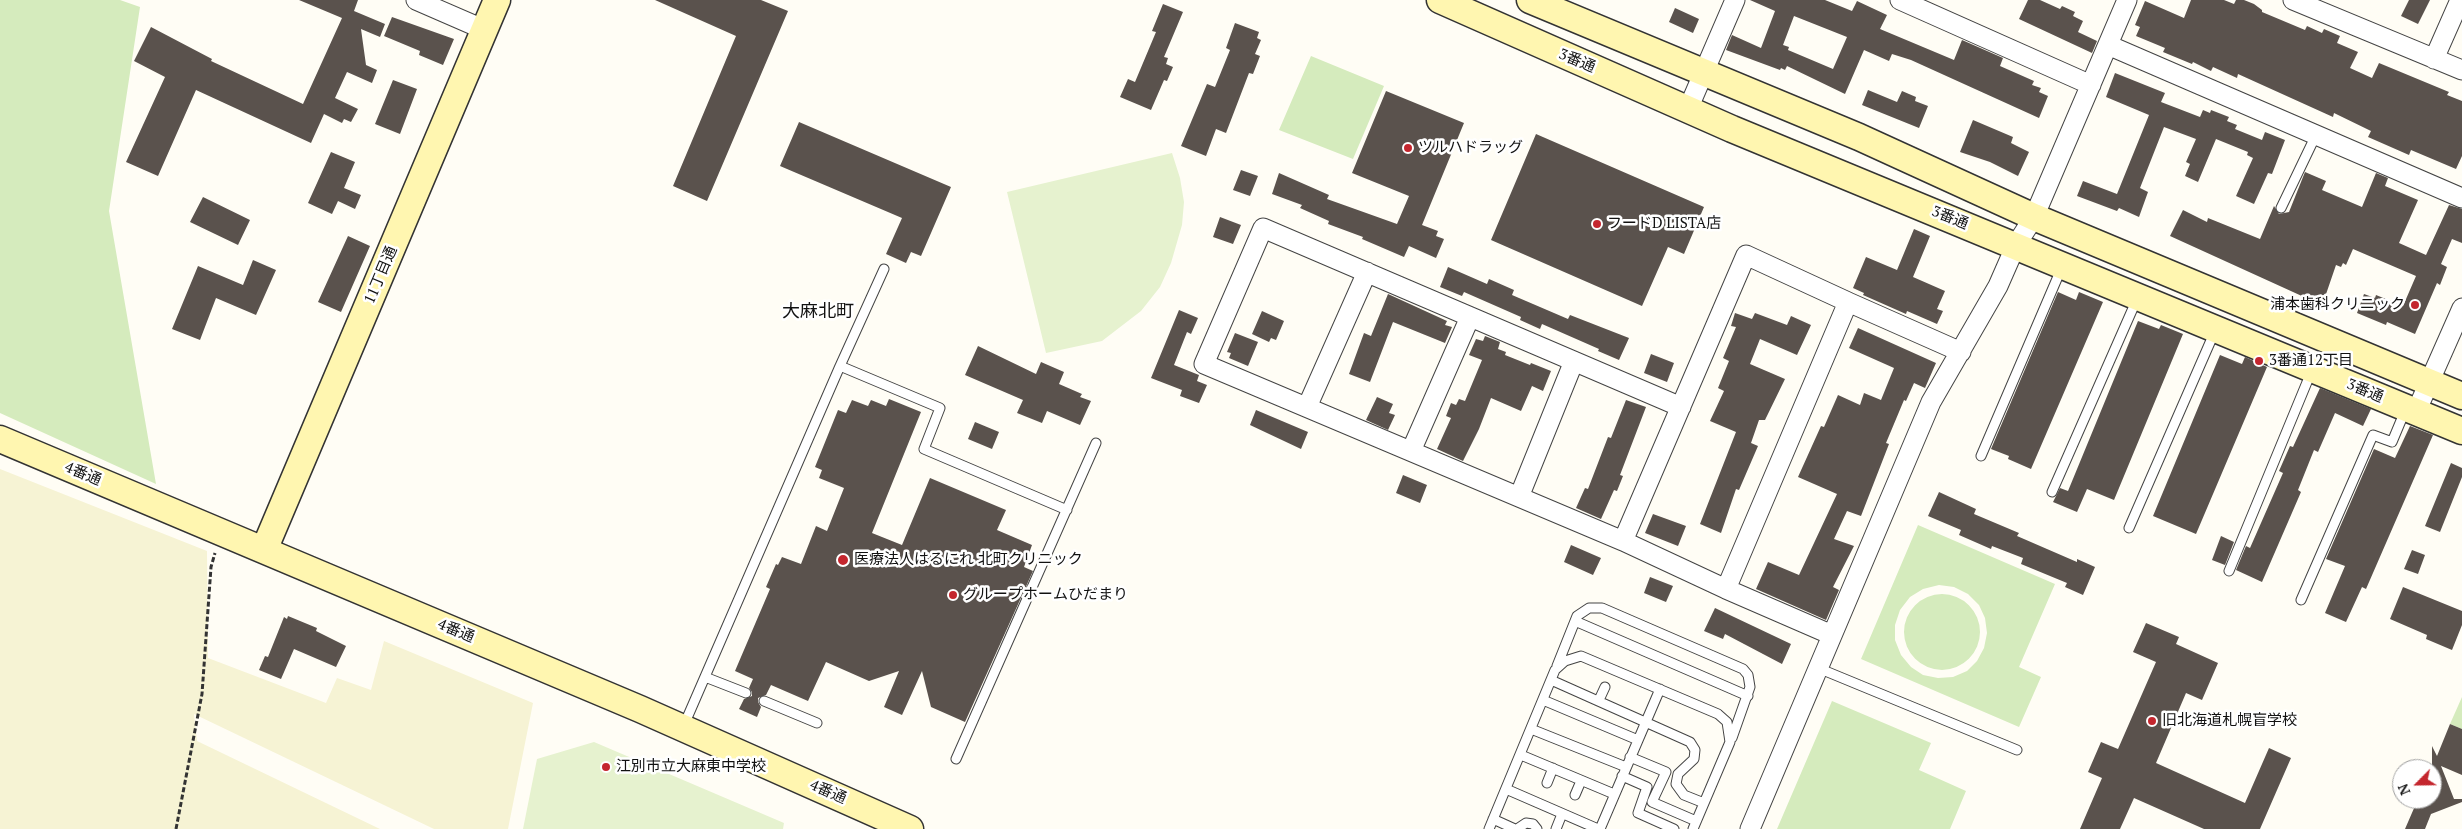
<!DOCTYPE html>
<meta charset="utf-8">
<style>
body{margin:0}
#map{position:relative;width:2462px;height:829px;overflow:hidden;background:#fffdf5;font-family:"PT Serif",serif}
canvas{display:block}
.north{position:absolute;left:2392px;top:759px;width:50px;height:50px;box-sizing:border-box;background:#fff;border:1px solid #a0a0a0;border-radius:50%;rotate:247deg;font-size:14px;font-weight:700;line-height:20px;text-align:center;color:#111}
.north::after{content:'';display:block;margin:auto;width:18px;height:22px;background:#c4262e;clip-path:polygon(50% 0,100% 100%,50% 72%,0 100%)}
</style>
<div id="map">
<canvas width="2462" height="829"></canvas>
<div class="north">N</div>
</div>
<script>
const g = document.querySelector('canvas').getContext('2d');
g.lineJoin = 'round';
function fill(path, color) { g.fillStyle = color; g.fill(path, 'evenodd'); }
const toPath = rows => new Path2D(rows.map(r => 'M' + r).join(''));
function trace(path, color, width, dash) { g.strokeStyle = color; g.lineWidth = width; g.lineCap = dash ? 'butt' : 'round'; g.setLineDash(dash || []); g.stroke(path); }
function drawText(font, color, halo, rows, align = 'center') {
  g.font = font + ' "PT Serif","Noto Sans JP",serif'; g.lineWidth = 5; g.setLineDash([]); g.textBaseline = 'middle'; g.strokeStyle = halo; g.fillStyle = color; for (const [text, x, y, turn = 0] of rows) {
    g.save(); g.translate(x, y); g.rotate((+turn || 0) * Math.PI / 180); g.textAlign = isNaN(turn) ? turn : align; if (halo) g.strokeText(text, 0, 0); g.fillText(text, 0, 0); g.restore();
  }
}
fill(toPath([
 [0,469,207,551,208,658,326,703,337,678,371,690,384,641,533,703,508,829,434,829,194,714,197,741,380,829,0,829]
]), '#f6f3d4');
fill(toPath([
 [0,0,120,0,140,7,109,211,156,484,0,413],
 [1311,56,1384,86,1353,159,1279,130],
 [1918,525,2055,584,2019,667,2041,677,2019,727,1861,659],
 [1939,585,1954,587,1968,594,1979,605,1985,618,1987,633,1984,648,1977,661,1967,671,1953,677,1938,678,1923,675,1911,667,1901,655,1895,640,1895,625,1900,610,1910,597,1923,589],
 '1904 632a38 38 0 1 1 76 0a38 38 0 1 1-76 0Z',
 [2462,697,2462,729,2450,724],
 [1832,701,1931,743,1919,770,1966,791,1950,829,1777,829]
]), '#d5ebbd');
fill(toPath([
 [1172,153,1180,178,1184,202,1182,225,1171,263,1160,287,1141,311,1102,341,1046,353,1007,192],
 [594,742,784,823,783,829,523,829,537,759]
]), '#e6f2cf');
fill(toPath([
 [299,0,358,0,354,11,385,24,380,37,361,29,366,65,377,70,372,83,347,72,335,98,358,109,351,122,344,119,342,123,324,114,311,143,196,90,158,176,126,162,165,77,134,61,151,27,212,59,211,61,303,104,342,18],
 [655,0,761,0,788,11,707,201,673,186,736,36],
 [1750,0,1825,0,1852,11,1857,1,1887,15,1880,29,1954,60,1962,40,2003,58,2000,66,2034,81,2032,85,2041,88,2039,92,2048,96,2039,118,1911,60,1892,54,1889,61,1864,50,1845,94,1787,66,1785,70,1781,68,1780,70,1726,50,1732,35,1761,48,1775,11],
 [1794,16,1847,37,1833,69,1788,50,1789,47,1783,45],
 [2028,0,2040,0,2060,9,2062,6,2075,12,2073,16,2083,21,2078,32,2097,41,2092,53,2019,19],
 [2191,0,2224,0,2234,4,2236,0,2244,0,2254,4,2262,10,2262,12,2305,30,2307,26,2322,33,2324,29,2340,36,2337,43,2358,52,2350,68,2372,78,2379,63,2449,92,2447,95,2462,101,2462,156,2456,169,2411,150,2409,155,2368,137,2371,131,2334,113,2333,117,2238,74,2237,78,2213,67,2211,71,2193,62,2192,64,2163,52,2165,48,2136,36,2140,27,2135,25,2145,1,2184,18],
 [2409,0,2430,0,2418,24,2401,16],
 [1163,4,1183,12,1164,57,1168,58,1166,64,1173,67,1167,81,1164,80,1151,110,1120,97,1128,79,1135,82,1156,32,1152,31],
 [1675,8,1699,19,1693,33,1669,22],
 [392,17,454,39,443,65,419,55,420,51,384,36],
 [1235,23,1259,32,1257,38,1261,40,1255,54,1260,56,1253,74,1249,73,1226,133,1216,129,1206,156,1181,146,1207,84,1215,87,1230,50,1226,48],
 [2115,73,2165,93,2161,102,2200,117,2203,110,2210,113,2211,110,2229,117,2227,121,2237,125,2235,129,2262,140,2265,132,2285,140,2272,174,2268,173,2254,204,2236,196,2253,158,2247,155,2248,152,2216,139,2198,182,2185,176,2190,164,2186,162,2196,139,2164,127,2140,188,2148,192,2139,217,2119,208,2117,211,2077,196,2083,181,2117,194,2149,115,2106,97],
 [393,80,417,89,400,134,375,124],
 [1868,90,1897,102,1902,91,1916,97,1915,101,1928,106,1919,128,1862,105],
 [1386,91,1464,123,1422,225,1438,231,1436,236,1444,239,1436,258,1409,246,1404,257,1362,239,1363,237,1328,224,1329,221,1300,208,1302,205,1272,194,1279,173,1329,195,1327,199,1397,224,1409,196,1352,173],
 [1973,120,2013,137,2011,143,2029,152,2018,176,1990,162,1960,152],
 [799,122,951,187,921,256,911,252,906,263,886,254,902,218,780,166],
 [1536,134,1704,207,1684,254,1668,247,1642,306,1491,240],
 [331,152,355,162,344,188,361,195,355,209,338,201,332,214,308,203],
 [1241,170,1258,176,1250,196,1233,190],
 [2305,172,2326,181,2322,190,2362,207,2376,173,2388,178,2385,186,2418,200,2399,243,2426,255,2449,205,2462,209,2462,243,2452,239,2441,264,2447,267,2440,285,2437,283,2415,334,2387,322,2386,325,2357,313,2364,294,2375,298,2376,295,2403,306,2416,276,2353,249,2346,265,2343,263,2341,267,2336,265,2324,300,2317,297,2315,302,2170,236,2183,210,2207,222,2208,218,2260,239,2274,206,2279,214,2289,212],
 [203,197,250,220,238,245,190,222],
 [1220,217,1241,225,1233,244,1213,237],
 [1914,229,1930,236,1913,277,1945,291,1937,309,1943,311,1937,324,1907,311,1906,314,1863,295,1864,293,1853,288,1866,257,1897,270],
 [348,236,370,246,341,312,318,302],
 [253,260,276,270,256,315,216,298,200,340,172,329,198,266,243,285],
 [1448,267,1487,284,1489,279,1514,290,1512,295,1568,319,1570,315,1629,338,1619,360,1598,351,1599,349,1542,324,1540,329,1520,320,1521,317,1464,292,1462,296,1440,287],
 [2058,292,2076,300,2079,292,2103,302,2031,469,2008,459,2009,456,1991,449],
 [1388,294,1447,321,1445,325,1452,327,1445,343,1393,322,1370,382,1349,374,1364,333,1371,336],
 [1179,310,1198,318,1191,334,1187,332,1174,365,1199,375,1197,381,1207,385,1199,403,1180,396,1182,390,1151,378],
 [1262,311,1284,321,1276,340,1271,338,1269,342,1252,334],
 [1735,313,1752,319,1755,313,1787,325,1791,316,1811,325,1797,355,1760,339,1750,364,1785,379,1765,420,1759,420,1751,443,1758,446,1739,490,1736,489,1721,533,1700,524,1736,432,1710,421,1724,391,1718,388,1729,361,1723,358,1736,327,1731,326],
 [2138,321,2159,329,2161,325,2183,334,2114,500,2087,489,2077,512,2053,502,2060,488,2068,491],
 [1858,328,1936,363,1925,388,1914,383,1906,401,1904,400,1886,443,1889,444,1861,516,1847,511,1834,539,1854,546,1833,587,1839,590,1826,620,1756,589,1768,562,1799,575,1837,494,1798,477,1821,426,1824,427,1838,395,1860,405,1864,393,1881,400,1894,368,1849,348],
 [1235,333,1258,342,1248,366,1229,358,1231,353,1227,352],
 [1485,336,1500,342,1498,349,1506,352,1505,355,1530,365,1531,363,1551,371,1543,391,1532,386,1521,411,1491,398,1479,429,1463,461,1437,449,1451,418,1446,416,1451,403,1456,405,1459,399,1465,401,1482,360,1469,355,1476,339,1483,341],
 [978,346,1036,374,1041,362,1064,372,1059,384,1082,394,1080,397,1091,401,1080,425,1047,411,1042,423,1017,413,1023,400,965,375],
 [1651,354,1674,363,1667,382,1644,373],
 [2220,355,2242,364,2245,357,2267,367,2196,534,2153,516],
 [2320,388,2371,409,2363,426,2335,413,2318,452,2314,450,2298,490,2301,492,2262,582,2236,570,2246,546,2250,548,2283,473,2279,471,2290,446,2293,447],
 [1377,397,1393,404,1389,413,1395,415,1388,430,1366,420],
 [889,399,921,412,872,533,902,545,930,478,1006,510,997,530,1032,545,1024,567,1033,571,965,722,931,707,922,671,902,715,884,707,899,671,869,681,826,662,808,701,771,685,766,695,758,698,758,702,761,707,757,717,739,709,744,699,752,696,752,692,749,688,753,679,735,671,770,589,766,587,776,564,778,565,782,557,801,564,816,526,827,531,844,488,819,478,822,470,815,467,838,410,846,413,852,400,868,406,871,400,886,406],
 [1626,400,1646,407,1620,475,1623,476,1617,491,1614,490,1601,519,1576,508,1585,488,1588,489,1608,437,1611,438],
 [1256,410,1308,432,1301,449,1250,425],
 [975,422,999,432,992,449,968,439],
 [2410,426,2433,435,2366,589,2362,587,2346,622,2325,613,2345,566,2326,559,2374,449,2395,458],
 [2451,463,2462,468,2462,477,2440,532,2425,526],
 [1403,475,1427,485,1420,503,1396,493],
 [1939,492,1976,509,1974,514,2019,533,2017,536,2077,562,2077,559,2095,567,2083,595,2065,587,2067,583,2021,564,2023,558,1992,546,1991,549,1959,535,1961,530,1928,516],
 [1653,514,1686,526,1678,546,1645,533],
 [2221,536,2234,542,2225,565,2212,560],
 [1571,545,1601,558,1593,575,1564,562],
 [2412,550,2425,555,2418,574,2404,569],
 [1650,577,1673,586,1666,602,1644,593],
 [2403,587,2462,611,2462,625,2452,650,2426,639,2427,635,2390,619],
 [1715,608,1791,644,1782,664,1725,634,1723,639,1704,631],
 [288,616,317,628,316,631,346,646,336,667,294,649,281,679,259,670,265,656,268,657,284,617,287,619],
 [2146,623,2179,637,2176,644,2218,663,2202,700,2186,693,2156,763,2245,803,2269,748,2291,758,2260,829,2204,829,2134,798,2120,829,2080,829,2102,778,2088,772,2101,742,2118,749,2156,662,2133,652],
 [2450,724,2462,729,2462,775,2441,766,2454,799,2462,799,2462,802,2431,814,2425,829,2405,829,2418,799,2432,799,2432,746,2437,756]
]), '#5a524d');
const lane = toPath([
 [2281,208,2316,135],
 [840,366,884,269],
 [1981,456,2062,267],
 [2052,492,2137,299],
 [2129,528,2215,331],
 [2229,571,2312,370],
 [2301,600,2373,435,2392,442,2405,411],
 [1575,621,1748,696],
 [1557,666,1577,616,1589,608,1602,608,1743,669,1748,675,1750,687,1732,738],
 [1818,668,2017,750],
 [705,677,746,693],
 [1551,680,1690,742,1695,750,1694,759,1678,774,1676,784,1684,795,1704,803],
 [1543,700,1638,740],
 [1599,700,1605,687],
 [764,701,817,723],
 [684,725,840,366,940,408,924,449,1067,510],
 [1531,729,1626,767],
 [1521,755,1614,794],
 [1630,757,1666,772,1652,802,1696,821],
 [956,759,1096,443],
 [1622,776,1647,787,1638,813,1674,829],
 [1547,783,1553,768],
 [1506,789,1598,829],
 [1575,795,1581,781],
 [1493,819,1515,829],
 [1489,829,1555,670,1565,661,1581,656,1718,714,1727,722,1730,742,1693,829],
 [1517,829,1526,823,1533,824,1537,829],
 [1556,829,1562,814],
 [1600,829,1660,689]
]);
const street = toPath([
 [416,0,485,30],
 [1900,0,2091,85],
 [2293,0,2462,70],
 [2108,45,2462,198],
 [2434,59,2460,0],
 [1688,109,1735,0],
 [1307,407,1367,272],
 [1681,407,1263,228,1204,364,1623,541,1726,589],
 [2416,412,2462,308],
 [1411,451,1470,317],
 [1519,497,1574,361],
 [1623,541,1746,255,1848,302],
 [1832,635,1726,589,1848,302,1961,352],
 [1750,829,1931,402,1998,286,2016,245,2034,217,2127,0]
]);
const secondary = toPath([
 [1440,0,1732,129,2462,431],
 [1530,0,1859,137,2034,217,2462,396],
 [0,439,640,709,910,829],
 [264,550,497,0]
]);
trace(lane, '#444', 11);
trace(street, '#444', 21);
trace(secondary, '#333', 29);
trace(toPath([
 [176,829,202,694,211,567,215,553]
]), '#333', 3, [5, 2.5]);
trace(lane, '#fff', 9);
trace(street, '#fff', 19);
trace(secondary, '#fff6b0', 26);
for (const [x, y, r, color] of [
 [1408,148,5,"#c4262e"],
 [1597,224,5,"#c4262e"],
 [2415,305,5,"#c4262e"],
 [2259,361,5,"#c4262e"],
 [843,560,6,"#c4262e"],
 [953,595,5,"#c4262e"],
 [2152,721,5,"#c4262e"],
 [606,767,5,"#c4262e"]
]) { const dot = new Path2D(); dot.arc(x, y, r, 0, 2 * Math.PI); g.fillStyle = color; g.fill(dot); trace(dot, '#fff', 2); }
drawText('15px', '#111', '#fff', [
 ["3番通",1577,61,23],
 ["3番通",1950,218,22],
 ["11丁目通",381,275,-67],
 ["3番通",2365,391,23],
 ["4番通",83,474,23],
 ["4番通",456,631,23],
 ["4番通",828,792,24]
]);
drawText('15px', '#111', '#fff', [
 ["ツルハドラッグ",1418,148],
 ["フードD LISTA店",1607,224],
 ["浦本歯科クリニック",2405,305,"right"],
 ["3番通12丁目",2269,361],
 ["医療法人はるにれ 北町クリニック",854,560],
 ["グループホームひだまり",963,595],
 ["旧北海道札幌盲学校",2162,721],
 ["江別市立大麻東中学校",616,767]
], 'left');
drawText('18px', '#111', '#fff', [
 ["大麻北町",818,312]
]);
</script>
